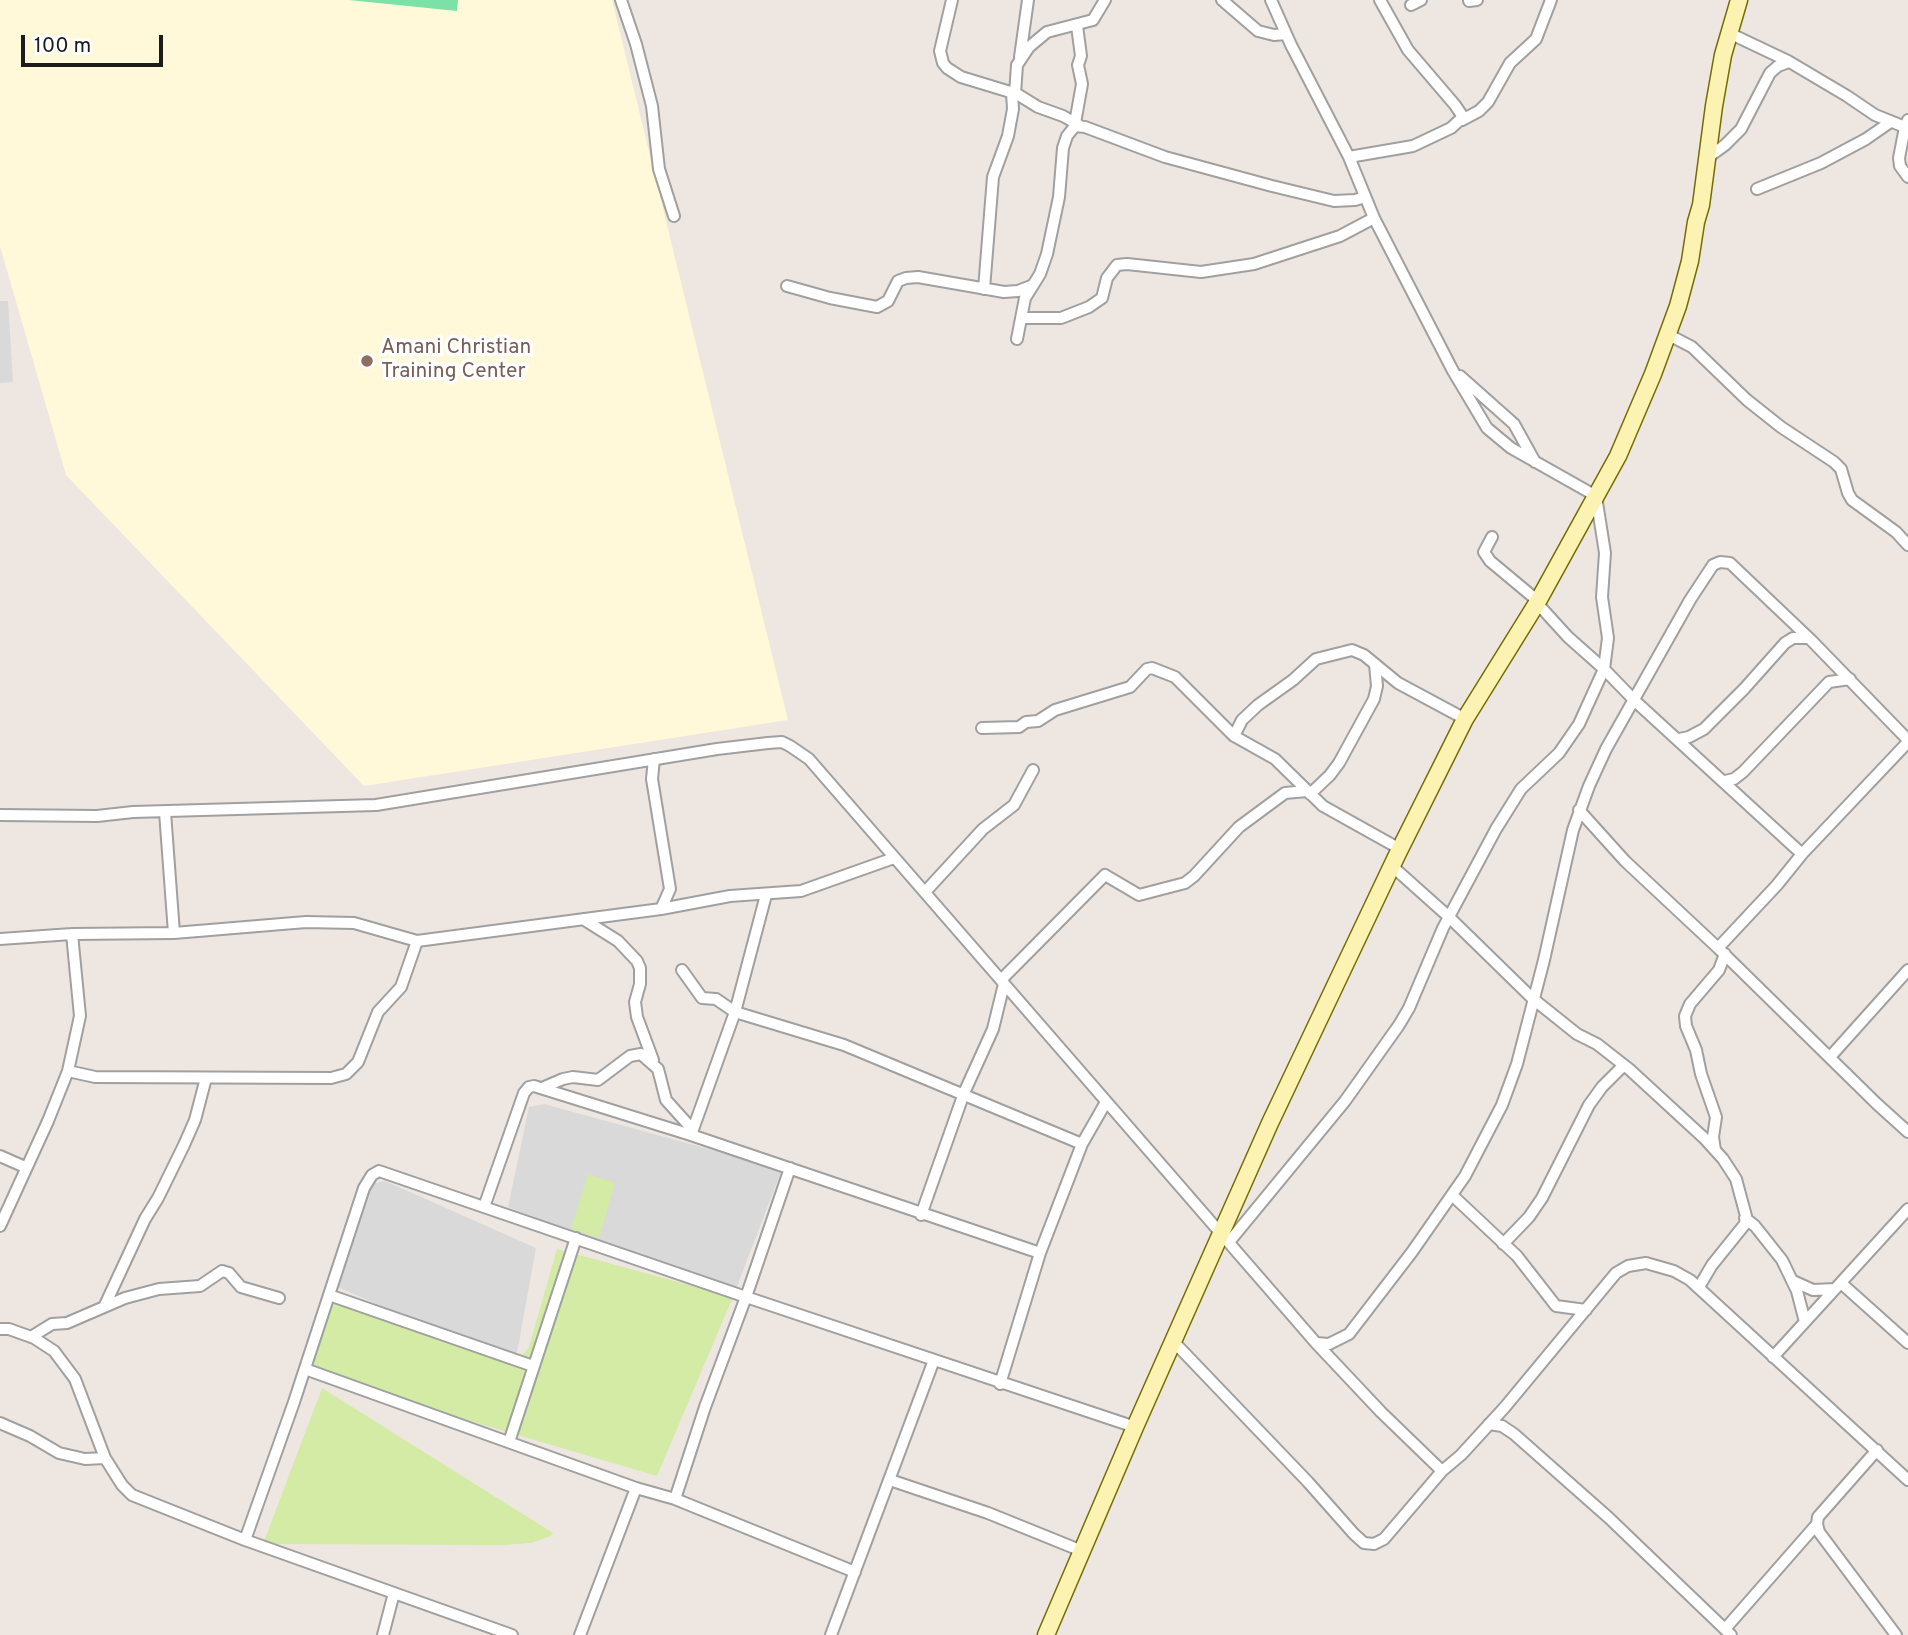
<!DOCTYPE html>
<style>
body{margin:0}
#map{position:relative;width:1908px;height:1635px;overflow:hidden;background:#eee7e1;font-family:Overpass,sans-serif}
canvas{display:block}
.scale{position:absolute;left:21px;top:35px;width:142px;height:32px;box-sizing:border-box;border:4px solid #1c1c1c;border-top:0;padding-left:9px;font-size:21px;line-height:24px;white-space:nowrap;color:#1c1c1c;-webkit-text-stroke:5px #fff;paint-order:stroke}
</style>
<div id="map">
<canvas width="1908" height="1635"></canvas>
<div class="scale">100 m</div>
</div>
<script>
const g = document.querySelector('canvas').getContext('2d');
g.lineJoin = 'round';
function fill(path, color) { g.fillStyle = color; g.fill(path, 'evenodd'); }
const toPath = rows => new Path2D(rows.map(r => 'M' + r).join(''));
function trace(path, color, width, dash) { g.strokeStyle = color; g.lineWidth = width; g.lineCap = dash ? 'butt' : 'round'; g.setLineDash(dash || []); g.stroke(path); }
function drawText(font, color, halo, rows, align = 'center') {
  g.font = font + ' Overpass,sans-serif'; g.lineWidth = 7; g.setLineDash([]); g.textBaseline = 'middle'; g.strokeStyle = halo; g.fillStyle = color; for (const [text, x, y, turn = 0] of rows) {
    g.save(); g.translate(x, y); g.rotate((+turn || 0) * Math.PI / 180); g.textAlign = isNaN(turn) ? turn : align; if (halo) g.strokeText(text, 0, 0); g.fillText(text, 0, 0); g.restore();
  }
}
fill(toPath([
 [0,301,8,301,13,382,0,383],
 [544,1104,782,1169,733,1297,508,1207,529,1107],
 [385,1181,536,1248,515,1364,326,1282,361,1211,369,1189,372,1184]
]), '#dad9d9');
fill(toPath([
 [0,0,612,0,788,720,364,786,66,475,0,246]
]), '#fff8d9');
fill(toPath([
 [588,1174,615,1183,599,1238,571,1229],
 [557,1249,733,1297,657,1476,300,1371,325,1298,515,1364,529,1347],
 [322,1388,553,1533,551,1536,531,1543,503,1545,263,1544]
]), '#d3eba4');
fill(toPath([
 [349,0,458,0,457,11]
]), '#7be1a7');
const street = toPath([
 [621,0,636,44,652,106,659,169,674,216],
 [952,0,940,51,943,63,947,68,961,77,1017,94,1038,107,1063,116,1079,125],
 [1222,0,1258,31,1274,35,1286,34],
 [1469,1,1477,0],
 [1411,5,1421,0],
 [1729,33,1788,61,1847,96,1875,115,1905,127],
 [1020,57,1028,0],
 [1015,94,1017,65,1029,47,1047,32,1093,20,1105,0],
 [1462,120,1479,111,1488,102,1510,63,1536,39,1551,0],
 [1908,120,1905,127,1899,158,1900,166,1908,177],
 [1075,123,1082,84,1078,65,1081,56,1077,26],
 [1349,157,1413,146,1451,128,1463,117,1455,105,1408,50,1380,0],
 [1707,158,1725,145,1741,129,1770,73,1778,66,1789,62],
 [1757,189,1821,163,1866,139,1889,123],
 [787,286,830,298,877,307,888,301,898,281,906,278,918,277,1004,292,1018,291,1031,286],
 [984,289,993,177,1008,136,1013,109,1012,93],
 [1022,318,1061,318,1089,307,1102,298,1107,278,1117,265,1127,264,1201,272,1254,264,1340,236,1374,218],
 [1667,334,1692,347,1747,400,1781,427,1834,462,1841,469,1848,493,1852,500,1896,532,1908,545],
 [1017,339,1025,298,1040,274,1047,254,1059,197,1063,148,1067,136,1075,126,1085,127,1165,157,1272,186,1334,201,1355,200,1365,197],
 [1460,376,1514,424,1535,462],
 [1492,537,1484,552,1490,561,1538,601],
 [1537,603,1568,637,1604,669,1635,701,1802,854],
 [982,728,1019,727,1026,722,1038,721,1055,710,1130,687,1147,669,1152,668,1175,677,1234,736,1275,759,1323,806,1400,849],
 [1234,736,1242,720,1258,705,1293,680,1316,659,1352,650,1364,655,1398,683,1465,719],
 [1679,739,1689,737,1704,729,1744,689,1785,643,1793,638,1808,638],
 [654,759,652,779,670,889,661,909],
 [1725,781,1734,779,1743,772,1829,682,1850,679],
 [1310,794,1330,775,1339,763,1374,699,1377,686,1375,664],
 [1579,810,1625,861,1718,948,1877,1104,1908,1132],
 [165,812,174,933],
 [0,815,97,816,133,812,376,805,717,749,768,743,782,742,790,746,809,759,1316,1343,1381,1412,1442,1471],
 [1392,866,1449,917,1532,998,1577,1034,1597,1044,1629,1069,1704,1138,1723,1159,1736,1179,1746,1216,1745,1224,1712,1265,1699,1287],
 [925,892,983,829,1014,805,1033,770],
 [583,919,618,941,637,961,640,968,640,984,635,1002,637,1017,653,1060],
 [72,934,80,1016,68,1071,95,1077,331,1078,346,1074,358,1062,378,1012,401,987,417,941],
 [0,939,72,934,174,933,306,922,354,923,417,941,661,909,730,896,801,891,894,858],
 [1718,948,1777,885,1802,854,1908,742],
 [682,970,702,998,716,999,735,1012,844,1045,1082,1144],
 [1001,980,1105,875,1139,895,1185,883,1194,876,1239,827,1285,793,1307,791],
 [1830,1057,1908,970],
 [542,1088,563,1079,573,1077,598,1080,630,1056,641,1054,658,1069,666,1100,693,1130],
 [691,1135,735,1012,766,895],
 [1715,1150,1713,1137,1716,1117,1701,1074,1696,1050,1686,1026,1685,1016,1690,1004,1719,970,1725,954],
 [0,1156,25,1167],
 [1452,1195,1517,1256,1556,1306,1586,1310],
 [484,1207,524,1093,529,1087,534,1086,691,1135,1040,1253],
 [921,1215,964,1093,993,1029,1004,984],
 [1745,1218,1755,1226,1782,1260,1797,1291,1805,1322],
 [0,1226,48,1121,68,1071],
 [1229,1242,1345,1101,1399,1025,1409,1008,1443,928,1496,829,1521,789,1559,753,1579,724,1604,669,1608,638,1602,597,1605,553,1596,496,1511,448,1487,428,1453,371,1374,218,1349,157,1291,45,1271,0],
 [1503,1244,1529,1217,1542,1198,1589,1105,1602,1087,1624,1065],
 [1793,1281,1813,1290,1835,1289],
 [1841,1283,1908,1343],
 [329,1295,533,1366],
 [105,1305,145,1219,158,1198,184,1145,195,1120,206,1078],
 [0,1329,9,1329,34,1338,54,1351,75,1379,105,1458,122,1485,132,1495,245,1540,512,1635],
 [31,1337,52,1324,67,1323,125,1298,159,1289,200,1286,222,1271,229,1273,241,1287,279,1298],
 [1173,1341,1308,1482,1354,1534,1364,1543,1374,1544,1384,1539,1442,1471,1461,1455,1505,1407,1616,1273,1628,1266,1646,1263,1674,1271,1690,1280,1908,1480],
 [1316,1343,1329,1344,1349,1334,1412,1252,1465,1176,1502,1105,1517,1064,1544,960,1573,830,1589,786,1606,749,1690,600,1713,565,1720,562,1730,563,1811,640,1908,740],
 [1773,1357,1908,1209],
 [305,1369,636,1488,675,1499,855,1572],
 [1000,1384,1040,1253,1082,1144,1106,1102],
 [0,1423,30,1436,59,1453,85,1459,105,1458],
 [1489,1424,1502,1426,1514,1434,1609,1518,1731,1635],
 [509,1442,576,1238],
 [1877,1450,1818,1517,1817,1524,1819,1532,1896,1635],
 [890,1480,988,1513,1082,1551],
 [675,1499,705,1407,746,1297,790,1168],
 [245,1540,294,1402,364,1188,372,1175,379,1171,746,1297,1135,1427],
 [1725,1629,1817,1524],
 [383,1635,394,1593],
 [580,1635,636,1488],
 [831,1635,934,1360]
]);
const secondary = toPath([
 [1046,1635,1135,1427,1270,1123,1397,855,1465,719,1537,603,1618,456,1653,374,1678,306,1690,261,1696,222,1701,205,1714,106,1723,55,1739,0]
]);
trace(street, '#a0a0a0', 14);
trace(secondary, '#756d01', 19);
trace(street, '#fff', 10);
trace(secondary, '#fcf2b1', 16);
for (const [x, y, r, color] of [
 [367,361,7,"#8d6e63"]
]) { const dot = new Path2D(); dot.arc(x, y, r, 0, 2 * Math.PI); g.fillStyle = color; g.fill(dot); trace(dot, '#fff', 2.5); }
drawText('21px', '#785e54', '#fff', [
 ["Amani Christian",381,349],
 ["Training Center",381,373]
], 'left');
</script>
